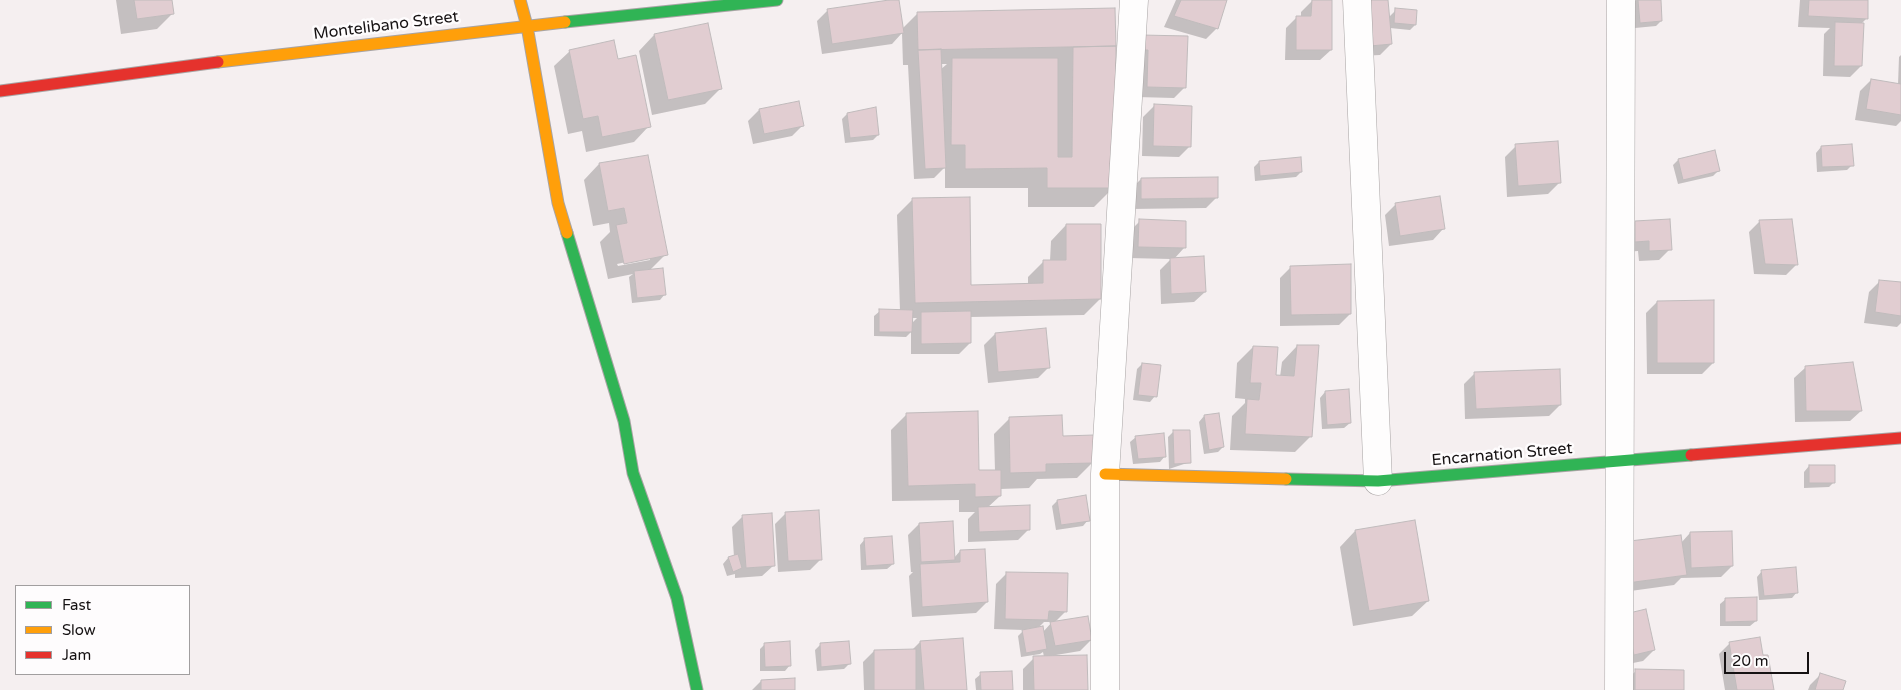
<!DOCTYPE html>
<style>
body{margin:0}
#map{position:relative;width:1901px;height:690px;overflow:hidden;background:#f5eff0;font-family:"Varela Round",sans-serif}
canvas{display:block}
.legend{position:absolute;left:15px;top:585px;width:175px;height:90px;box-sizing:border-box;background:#fefcfd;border:1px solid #a19e9f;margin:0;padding:6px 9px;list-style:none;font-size:15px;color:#151112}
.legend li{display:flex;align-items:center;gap:10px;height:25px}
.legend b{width:25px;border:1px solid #a19e9f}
.scale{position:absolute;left:1724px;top:652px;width:85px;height:22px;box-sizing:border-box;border:2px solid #151112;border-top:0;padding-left:6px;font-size:15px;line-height:18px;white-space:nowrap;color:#151112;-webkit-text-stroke:4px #fefcfd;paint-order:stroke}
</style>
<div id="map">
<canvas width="1901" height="690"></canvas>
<ul class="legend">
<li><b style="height:6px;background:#30b455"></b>Fast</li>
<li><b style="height:6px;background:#ff9f0a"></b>Slow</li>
<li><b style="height:6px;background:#e5322d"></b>Jam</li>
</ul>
<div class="scale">20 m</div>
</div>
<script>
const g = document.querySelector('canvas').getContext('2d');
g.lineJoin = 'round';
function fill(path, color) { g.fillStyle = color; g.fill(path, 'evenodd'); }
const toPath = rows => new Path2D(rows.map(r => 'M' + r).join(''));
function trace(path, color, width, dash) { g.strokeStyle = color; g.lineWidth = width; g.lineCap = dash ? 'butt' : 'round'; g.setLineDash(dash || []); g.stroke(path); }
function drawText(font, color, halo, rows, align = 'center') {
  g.font = font + ' "Varela Round",sans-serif'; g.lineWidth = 5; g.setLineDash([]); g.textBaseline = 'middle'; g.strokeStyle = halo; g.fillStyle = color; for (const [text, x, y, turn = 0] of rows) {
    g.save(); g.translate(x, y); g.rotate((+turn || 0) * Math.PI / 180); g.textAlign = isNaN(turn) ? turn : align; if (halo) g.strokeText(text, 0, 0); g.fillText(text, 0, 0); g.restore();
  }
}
fill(toPath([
 [116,0,171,0,173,13,157,29,121,34],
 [897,0,902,29,918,13,1114,10,1114,187,1094,207,1028,207,1028,188,945,188,945,167,934,178,914,179,908,65,903,65,902,33,892,44,822,54,817,21,828,10],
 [940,64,947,64,940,70],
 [1176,0,1225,0,1217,28,1206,39,1164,27],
 [1387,0,1389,17,1396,10,1416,11,1415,25,1410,30,1390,28,1391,44,1380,55,1359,56],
 [1636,0,1660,0,1661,21,1656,26,1635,28,1633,2],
 [1800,0,1867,0,1866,19,1862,23,1861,66,1850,77,1823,76,1824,34,1830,28,1798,27],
 [1312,1,1331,50,1320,60,1285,60,1286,28,1297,17,1301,17,1301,12],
 [654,35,721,88,705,104,652,115,639,51],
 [1187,37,1185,87,1174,98,1137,97,1131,47],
 [570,51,617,60,649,126,634,142,586,152,582,131,568,134,554,66],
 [1901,55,1901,121,1896,126,1855,120,1860,91,1871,80,1898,85,1899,57],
 [1154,106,1190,146,1179,157,1142,156,1143,117],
 [759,110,803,125,792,136,753,144,748,121],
 [847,114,878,135,873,140,845,143,842,119],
 [1516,146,1559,183,1548,194,1507,197,1505,157],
 [1821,147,1852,165,1847,170,1817,172,1816,153],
 [1678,160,1718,171,1713,176,1678,184,1673,165],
 [1259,162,1301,172,1296,177,1255,181,1254,167],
 [599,164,666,254,650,270,665,294,660,300,632,303,629,277,633,274,608,279,600,242,610,232,609,223,593,226,584,180],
 [650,257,650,260,618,266,617,264],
 [1141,179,1217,197,1206,208,1130,209,1130,190],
 [913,199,970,286,1028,284,1028,277,1044,261,1050,261,1051,241,1066,225,1100,299,1084,315,970,317,970,343,959,354,911,354,911,332,906,337,874,336,874,316,880,311,900,311,897,215],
 [911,318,917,318,911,324],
 [1396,204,1443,229,1433,240,1389,246,1385,215],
 [1140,221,1184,248,1174,259,1205,292,1194,302,1161,304,1160,270,1171,259,1128,258,1129,232],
 [1760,221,1797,264,1786,275,1754,274,1749,232],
 [1635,222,1670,249,1659,260,1639,261,1638,251,1625,252,1624,233],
 [1291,267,1350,314,1339,325,1280,326,1280,278],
 [1880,281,1901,284,1901,323,1897,327,1864,323,1869,292],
 [1657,302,1713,363,1702,374,1647,374,1646,313],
 [995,334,1049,367,1038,378,988,383,984,345],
 [1297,346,1311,436,1295,452,1230,450,1232,416,1245,403,1245,399,1235,398,1237,363,1253,347,1275,376,1280,377,1282,362],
 [1142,364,1155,396,1150,402,1133,400,1137,369],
 [1805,368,1861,411,1850,421,1795,422,1794,378],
 [1475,373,1560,405,1549,416,1465,419,1464,384],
 [1325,392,1350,423,1344,428,1322,429,1320,398],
 [907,414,978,472,995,471,994,434,1010,418,1062,438,1093,462,1077,478,1037,479,1029,488,1000,489,1000,496,987,508,1029,529,1018,540,968,542,968,519,975,512,959,512,959,500,892,501,891,430],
 [1204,416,1223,447,1218,452,1204,454,1199,422],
 [1173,432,1190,462,1169,469,1168,437],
 [1136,437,1165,456,1160,462,1133,464,1130,442],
 [1809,466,1834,482,1829,487,1804,488,1804,472],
 [1085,497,1088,520,1083,526,1056,530,1052,506,1057,501],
 [786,513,821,559,810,570,778,572,775,524],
 [743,516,773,566,762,576,735,578,735,574,727,576,723,564,728,558,734,557,732,527],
 [919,524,954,558,960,551,987,602,976,613,912,617,909,576,913,572,911,572,908,535],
 [1355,531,1428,601,1412,616,1353,626,1340,547],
 [1690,533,1732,566,1721,577,1681,578,1674,585,1616,593,1681,543],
 [865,539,893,564,887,569,861,570,860,545],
 [1762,571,1797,592,1792,598,1759,600,1757,577],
 [1007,573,1066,611,1054,623,1091,640,1080,651,1050,656,1087,690,1023,690,1023,669,1034,658,1044,657,1043,652,1040,654,1021,657,1018,636,1024,630,994,629,996,584],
 [1044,622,1052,622,1043,632,1038,628],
 [1726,599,1756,621,1750,626,1720,626,1720,604],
 [1625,615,1654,650,1643,661,1623,665],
 [920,642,966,690,864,690,863,662,874,651,912,650],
 [1730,643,1773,690,1725,690,1719,654],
 [765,644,790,665,785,671,760,671,760,649],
 [820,645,849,664,844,669,817,671,815,650],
 [1636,671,1683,690,1625,690,1625,681],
 [981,674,1011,690,976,690,975,679],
 [1821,674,1842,690,1808,690,1810,685],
 [761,681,794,690,752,690]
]), '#0003');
const building = toPath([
 [134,0,172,0,174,14,137,19,134,0],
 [889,0,899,0,904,33,832,44,827,9,889,0],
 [1181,0,1227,0,1218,29,1174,16,1181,0],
 [1312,0,1332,0,1332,50,1296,50,1296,16,1311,16,1312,0],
 [1366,0,1388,0,1392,44,1370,46,1366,0],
 [1638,0,1661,0,1662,21,1640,23,1638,0],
 [1809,0,1868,0,1868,19,1808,16,1809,0],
 [1115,8,1116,46,918,50,917,12,1115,8],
 [1395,8,1417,10,1416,25,1394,23,1395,8],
 [1835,22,1864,23,1862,66,1834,66,1835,22],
 [708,23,722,89,668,100,654,34,708,23],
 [1141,35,1188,36,1186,88,1147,87,1148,50,1141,50,1141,35],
 [614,40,618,59,636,55,651,127,602,137,598,116,583,119,569,50,614,40],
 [1116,46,1115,188,1047,188,1047,168,965,169,965,145,951,145,952,58,1058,58,1058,157,1072,157,1073,47,1116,46],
 [941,49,946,168,925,169,918,50,941,49],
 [1871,79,1901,84,1901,115,1866,109,1871,79],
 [799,101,804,126,764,134,759,109,799,101],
 [1154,104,1192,106,1191,147,1153,146,1154,104],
 [876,107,879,135,850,138,847,113,876,107],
 [1558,141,1561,183,1518,186,1515,144,1558,141],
 [1852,144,1854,166,1822,167,1821,146,1852,144],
 [1715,150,1720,171,1683,180,1678,159,1715,150],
 [648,155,668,255,624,264,616,225,627,223,624,208,608,211,599,163,648,155],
 [1301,157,1302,172,1260,176,1259,161,1301,157],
 [1218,177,1218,198,1141,199,1141,178,1218,177],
 [1440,196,1445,229,1400,236,1395,203,1440,196],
 [970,197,971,285,1043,283,1043,260,1066,260,1066,224,1101,224,1101,299,915,303,912,198,970,197],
 [1139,219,1186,221,1186,248,1138,247,1139,219],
 [1670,219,1672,250,1649,251,1649,241,1635,242,1635,221,1670,219],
 [1792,219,1798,265,1765,264,1759,220,1792,219],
 [1204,256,1206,292,1171,294,1170,258,1204,256],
 [1351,264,1351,314,1291,315,1290,266,1351,264],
 [663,268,666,295,637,298,634,271,663,268],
 [1879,280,1901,282,1901,316,1875,312,1879,280],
 [1714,300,1714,363,1657,363,1657,301,1714,300],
 [879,309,913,310,912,332,879,332,879,309],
 [971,311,971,343,921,344,921,312,971,311],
 [1046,328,1050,368,998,372,995,333,1046,328],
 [1297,345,1319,345,1312,437,1245,434,1247,399,1259,400,1261,383,1250,383,1253,346,1278,347,1276,375,1294,376,1297,345],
 [1853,362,1862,411,1806,411,1805,366,1853,362],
 [1142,363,1161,365,1157,397,1138,395,1142,363],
 [1560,369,1561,405,1476,409,1474,372,1560,369],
 [1349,389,1351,423,1327,425,1325,391,1349,389],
 [978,411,979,470,1001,470,1001,496,975,497,975,484,908,486,906,413,978,411],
 [1219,413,1224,447,1209,450,1204,415,1219,413],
 [1062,415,1063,436,1094,435,1094,463,1046,464,1046,472,1010,473,1009,417,1062,415],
 [1173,430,1190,430,1191,463,1174,464,1173,430],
 [1164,433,1166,457,1138,459,1135,436,1164,433],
 [1809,465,1835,465,1835,483,1809,483,1809,465],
 [1086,495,1090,521,1061,525,1057,500,1086,495],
 [1030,505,1030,530,979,532,978,507,1030,505],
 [819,510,822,560,788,561,785,512,819,510],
 [772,513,775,566,746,568,742,515,772,513],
 [1415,520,1429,601,1369,611,1355,530,1415,520],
 [953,521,955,560,921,562,919,523,953,521],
 [1732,531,1733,566,1691,568,1690,532,1732,531],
 [1681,535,1687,575,1627,583,1621,542,1681,535],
 [892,536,894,564,866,566,864,538,892,536],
 [985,549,988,602,922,607,920,564,960,562,960,550,985,549],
 [738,554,742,568,733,572,728,557,738,554],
 [1796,567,1798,593,1764,596,1761,570,1796,567],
 [1006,572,1068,573,1067,612,1049,611,1048,620,1005,619,1006,572],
 [1757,597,1757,621,1725,622,1725,598,1757,597],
 [1646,609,1655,650,1634,655,1625,614,1646,609],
 [1088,616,1092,640,1055,646,1050,622,1088,616],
 [1043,626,1047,649,1026,653,1022,630,1043,626],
 [1760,637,1763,655,1768,655,1774,690,1737,690,1729,642,1760,637],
 [963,638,967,690,924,690,920,641,963,638],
 [790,641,791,666,765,667,764,643,790,641],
 [849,641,851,664,821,667,820,643,849,641],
 [916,649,916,690,874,690,874,650,916,649],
 [1087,655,1088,690,1034,690,1033,656,1087,655],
 [1635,669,1684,670,1684,690,1635,690,1635,669],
 [1012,671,1013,690,981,690,980,672,1012,671],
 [1820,673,1846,681,1843,690,1815,690,1820,673],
 [795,678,795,690,761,690,761,680,795,678]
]);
fill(building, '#e1cdd1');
trace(building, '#c0bbbc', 1);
const street = toPath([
 [1357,0,1378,481],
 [1105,690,1105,474,1134,0],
 [1619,690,1621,0]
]);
const fast = toPath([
 [565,22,777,0],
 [567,233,624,421,633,473,677,598,697,690],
 [1286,479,1378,481,1691,455]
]);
const slow = toPath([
 [520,0,527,26,558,203,567,233],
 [218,62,565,22],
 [1105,474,1286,479]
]);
const jam = toPath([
 [0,91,218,62],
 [1691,455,1901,438]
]);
trace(street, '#a8a4a4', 29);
trace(fast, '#a8a4a4', 13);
trace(slow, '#a8a4a4', 13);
trace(jam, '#a8a4a4', 13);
trace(street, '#fefdfd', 28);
trace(fast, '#30b455', 11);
trace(slow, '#ff9f0a', 11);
trace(jam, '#e5322d', 11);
drawText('16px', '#151112', '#fefcfd', [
 ["Montelibano Street",386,26,-7],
 ["Encarnation Street",1502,455,-5]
]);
</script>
